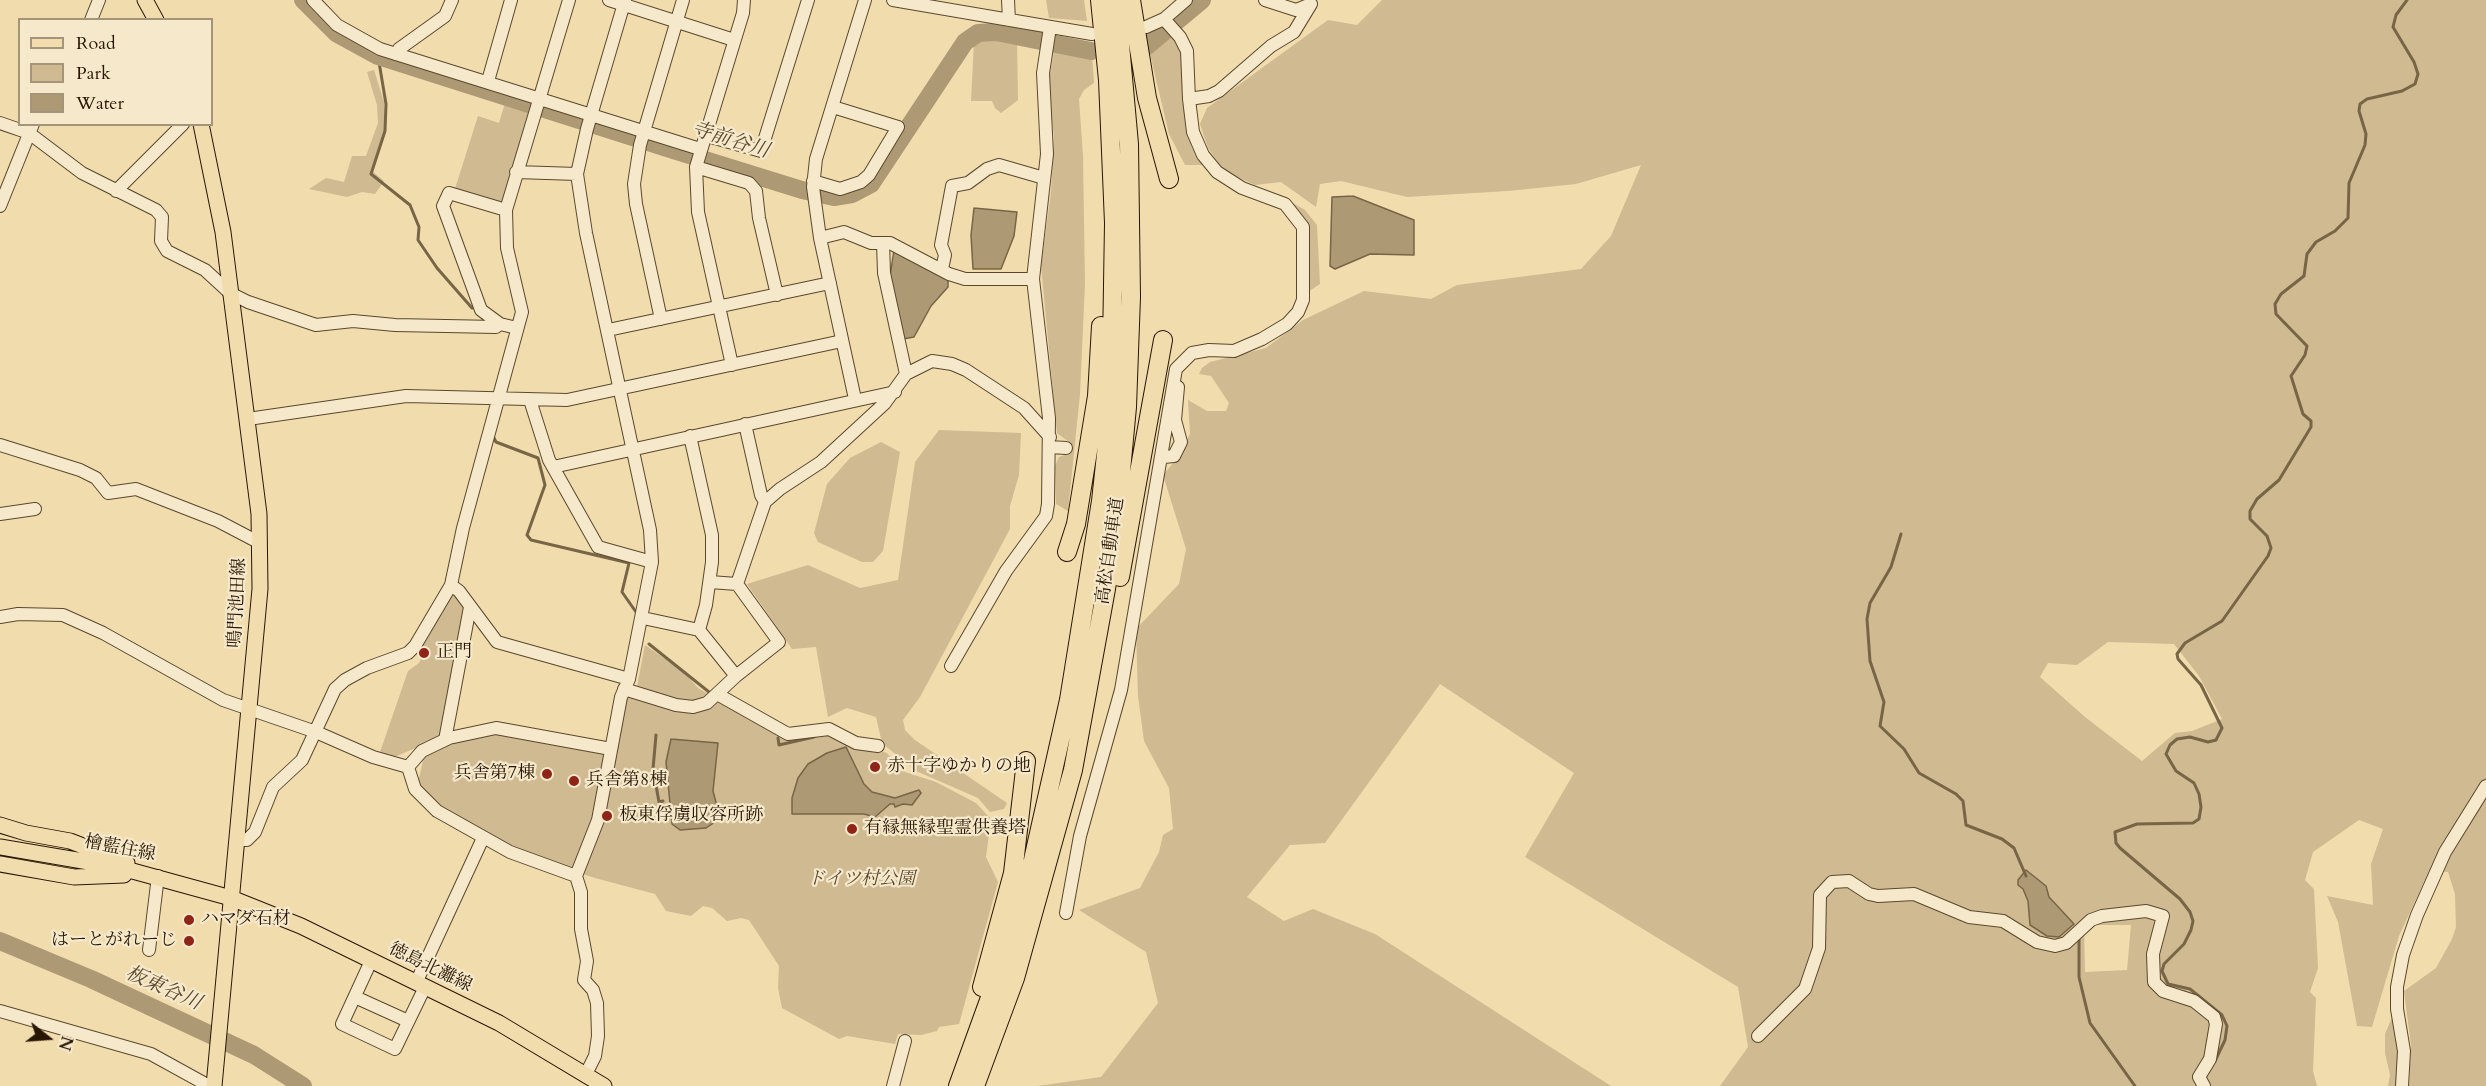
<!DOCTYPE html>
<meta charset="utf-8">
<style>
body{margin:0}
#map{position:relative;width:2486px;height:1086px;overflow:hidden;background:#f1dcae;font-family:Cardo,serif}
canvas{display:block}
.legend{position:absolute;left:18px;top:18px;width:195px;height:108px;box-sizing:border-box;background:#f6e8ca;border:2px solid #a4947a;margin:0;padding:8px 10px;list-style:none;font-size:18px;color:#281602}
.legend li{display:flex;align-items:center;gap:12px;height:30px}
.legend b{width:30px;border:2px solid #a4947a}
.north{position:absolute;left:18px;top:1008px;width:60px;height:60px;-webkit-text-stroke:4px #f6e8ca;paint-order:stroke;rotate:107deg;font-size:16px;font-weight:700;line-height:24px;text-align:center;color:#281602}
.north::after{content:'';display:block;margin:auto;width:21px;height:27px;background:#281602;clip-path:polygon(50% 0,100% 100%,50% 72%,0 100%)}
</style>
<div id="map">
<canvas width="2486" height="1086"></canvas>
<ul class="legend">
<li><b style="height:8px;background:#f1dcae"></b>Road</li>
<li><b style="height:16px;background:#cfba91"></b>Park</li>
<li><b style="height:16px;background:#ad9974"></b>Water</li>
</ul>
<div class="north">N</div>
</div>
<script>
const g = document.querySelector('canvas').getContext('2d');
g.lineJoin = 'round';
function fill(path, color) { g.fillStyle = color; g.fill(path, 'evenodd'); }
const toPath = rows => new Path2D(rows.map(r => 'M' + r).join(''));
function trace(path, color, width, dash) { g.strokeStyle = color; g.lineWidth = width; g.lineCap = dash ? 'butt' : 'round'; g.setLineDash(dash || []); g.stroke(path); }
function drawText(font, color, halo, rows, align = 'center') {
  g.font = font + ' Cardo,"Noto Serif JP",serif'; g.lineWidth = 4.5; g.setLineDash([]); g.textBaseline = 'middle'; g.strokeStyle = halo; g.fillStyle = color; for (const [text, x, y, turn = 0] of rows) {
    g.save(); g.translate(x, y); g.rotate((+turn || 0) * Math.PI / 180); g.textAlign = isNaN(turn) ? turn : align; if (halo) g.strokeText(text, 0, 0); g.fillText(text, 0, 0); g.restore();
  }
}
fill(toPath([
 [1046,0,1084,0,1087,21,1049,18],
 [1382,0,2486,0,2486,1086,2409,1086,2411,1045,2404,991,2436,968,2452,939,2456,927,2455,894,2448,872,2429,871,2399,936,2372,1027,2357,1026,2338,922,2327,896,2373,905,2371,864,2383,829,2359,820,2313,852,2305,880,2314,889,2318,968,2310,992,2316,998,2313,1071,2317,1086,1720,1086,1748,1047,1738,987,1525,857,1574,773,1440,684,1325,843,1290,845,1247,897,1284,921,1313,909,1375,934,1611,1086,1037,1086,1101,1077,1158,1003,1146,952,1079,910,1140,888,1159,852,1163,835,1173,829,1169,788,1144,741,1138,696,1136,629,1179,584,1186,549,1163,475,1179,456,1190,434,1188,400,1207,411,1226,411,1229,403,1211,376,1199,374,1202,368,1210,362,1266,348,1303,320,1364,291,1431,299,1457,285,1581,269,1611,236,1641,165,1576,184,1508,191,1407,197,1341,181,1320,184,1316,207,1281,182,1255,185,1224,171,1208,148,1200,124,1207,108,1328,20,1357,25],
 [2108,642,2174,644,2199,676,2222,719,2192,731,2175,733,2142,761,2085,717,2040,677,2048,663,2077,665],
 [2084,925,2131,925,2127,970,2085,972],
 [984,36,1017,40,1018,100,1001,113,995,108,992,101,971,101,974,42],
 [1173,36,1183,55,1185,109,1192,148,1203,165,1185,165,1169,134,1150,54],
 [1054,51,1092,54,1094,83,1084,90,1079,99,1083,156,1085,284,1080,394,1068,511,1056,504,1055,466,1059,457,1067,454,1069,442,1057,433,1041,266,1051,192,1054,137,1048,85],
 [374,70,384,102,386,130,371,170,384,181,375,194,362,192,347,197,309,189,326,178,344,182,352,156,366,156,378,123,377,105,367,72],
 [505,103,531,111,503,205,454,192,478,116,499,123],
 [1286,199,1305,210,1317,225,1320,284,1308,292,1307,228,1300,213],
 [939,430,1021,433,1019,475,1010,506,1010,529,920,697,903,720,905,730,915,740,1007,803,1004,809,990,812,978,798,916,771,882,743,876,717,847,708,828,717,816,647,792,649,747,584,808,565,860,588,898,580,915,462],
 [881,442,900,452,883,551,873,562,862,562,818,542,814,533,827,484,850,458],
 [449,594,458,594,465,602,443,732,432,741,392,758,379,755,408,671,419,663,422,656,418,655],
 [645,645,684,672,698,688,784,738,827,732,887,753,905,772,936,782,976,803,991,819,986,857,998,882,959,1024,939,1027,937,1031,921,1035,898,1034,895,1044,847,1036,839,1039,782,1008,778,988,779,966,749,920,741,918,727,921,712,908,703,906,691,916,666,911,655,894,595,878,528,856,447,814,417,788,424,756,454,742,494,734,615,756,625,701,637,687],
 [2393,1015,2400,1054,2397,1086,2388,1086,2390,1075,2385,1053,2385,1034]
]), '#cfba91');
const water = toPath([
 [1353,196,1414,220,1414,255,1370,254,1335,269,1330,266,1332,197,1353,196],
 [974,208,1017,212,1014,236,1001,269,973,269,971,235,974,208],
 [894,250,948,278,948,287,931,306,914,337,903,339,890,276,894,250],
 [671,739,718,743,713,791,719,814,718,820,706,828,680,830,672,824,666,762,671,739],
 [846,747,864,784,872,792,895,798,919,790,921,793,912,805,903,804,895,807,894,804,890,804,875,817,864,814,792,814,792,798,798,778,808,764,827,753,846,747],
 [2026,870,2046,886,2049,897,2074,924,2059,937,2047,936,2030,925,2028,901,2023,889,2018,885,2018,880,2026,870]
]);
fill(water, '#ad9974');
trace(water, '#786546', 1.5);
trace(toPath([
 [378,56,386,104,385,131,371,174,410,205,419,227,418,240,437,268,472,308],
 [493,436,496,442,538,458,545,485,527,535,531,540,629,563,622,592,636,612],
 [1901,534,1891,567,1870,603,1867,619,1870,661,1884,702,1880,726,1904,749,1919,773,1956,794,1963,801,1966,825,2002,839,2014,848,2026,876],
 [649,644,709,692],
 [656,735,653,769,659,802,663,801],
 [778,738,779,745,814,737],
 [2079,937,2079,977,2090,1023,2135,1086],
 [2215,1061,2225,1040,2227,1026,2222,1015,2190,989,2168,984,2162,971,2164,964,2184,944,2191,930,2193,921,2190,912,2180,899,2120,848,2116,843,2115,832,2137,824,2193,823,2199,819,2201,807,2199,794,2194,783,2176,771,2166,754,2170,745,2177,739,2190,737,2208,742,2216,740,2222,728,2201,685,2178,659,2177,654,2185,643,2222,621,2268,556,2271,548,2267,536,2250,519,2250,511,2257,499,2279,480,2311,427,2311,421,2303,414,2291,376,2305,355,2307,346,2276,314,2275,304,2281,294,2304,276,2307,254,2316,242,2335,231,2348,218,2349,183,2365,145,2366,134,2359,111,2360,104,2367,99,2402,91,2415,84,2418,74,2414,62,2393,27,2396,15,2407,0]
]), '#786546', 3);
trace(toPath([
 [303,0,336,33,378,56,673,150,802,190,834,197,852,194,871,184,965,42,978,33,996,32,1091,51],
 [1147,46,1202,0],
 [0,941,91,979,254,1055,303,1086]
]), '#ad9974', 18);
const minor = toPath([
 [313,0,337,25,380,49,700,149],
 [609,0,734,40],
 [893,0,1092,34],
 [1008,0,1009,20],
 [1164,19,1180,37,1187,51,1189,99,1209,96,1219,91,1271,46,1294,32,1311,4,1296,10,1265,0],
 [91,20,99,0],
 [1146,27,1164,19,1186,0],
 [396,54,399,49,445,16,452,0],
 [488,81,511,0],
 [0,123,29,133,82,173,156,210,162,217,161,241,167,251,205,270,230,293,248,302,316,325,353,321,395,325,496,327,500,324],
 [704,135,761,151,808,0],
 [696,167,749,183,756,191,759,218,777,295],
 [516,172,577,174],
 [813,181,840,189,861,182,869,175,898,127,833,107],
 [116,191,183,124],
 [0,206,33,124],
 [506,210,449,193,443,206,481,310,500,324,517,328],
 [820,238,844,232,871,243,890,243,949,274,965,279,1033,279],
 [942,269,945,255,941,245,952,186,968,183,987,169,999,165,1044,178],
 [661,319,636,204,634,184,640,145,683,0],
 [608,330,830,283],
 [732,365,698,212,696,167,743,13,744,0],
 [906,374,932,361,952,364,966,370,1024,408,1050,437],
 [855,399,820,238,813,187,816,159,865,0],
 [530,400,549,460,598,547,652,562],
 [248,419,406,396,567,400,842,341],
 [0,445,80,470,96,478,108,493,136,489,218,521,260,543],
 [1050,447,1066,448],
 [1164,457,1174,456,1181,442,1175,420,1178,387],
 [553,467,895,392],
 [765,502,780,489,821,462,885,403,906,374,884,273,883,243],
 [0,514,35,509],
 [710,582,737,584],
 [451,585,459,591,497,642,629,679],
 [0,617,18,614,63,615,103,633,223,700,316,732,373,757,408,767],
 [643,618,699,630,706,605,712,562,712,535,690,436],
 [699,630,736,676,779,642,737,584,765,502,761,495,745,424],
 [951,666,1006,571,1046,516,1048,504,1049,418,1033,279,1047,154,1043,73,1050,27],
 [624,689,676,705,693,707,707,703,736,676],
 [717,694,788,734,829,729,856,743,878,746],
 [445,740,470,607],
 [236,840,247,840,255,832,273,787,302,760,335,689,345,680,367,668,408,653,415,646,451,585,463,528,522,312,507,248,506,210,569,0],
 [576,876,598,820,621,697,629,679,652,562,650,530,586,233,577,174,587,129,625,0],
 [1066,913,1080,836,1121,690,1176,369,1192,353,1209,350,1234,351,1262,339,1287,324,1298,312,1303,300,1303,227,1285,204,1242,188,1217,172,1203,155,1193,132,1189,99],
 [149,950,158,876],
 [371,961,342,1024,395,1049,425,987],
 [416,983,483,838],
 [355,997,408,1021],
 [0,1011,151,1054,209,1086],
 [1758,1036,1805,989,1819,948,1820,895,1832,882,1849,881,1869,894,1878,896,1914,894,1969,917,2003,921,2037,942,2055,946,2066,943,2091,920,2102,916,2146,911,2163,916,2153,954,2154,982,2163,991,2194,1001,2214,1017,2216,1024,2210,1059,2199,1077,2204,1086],
 [585,1076,595,1056,598,1036,597,1003,593,990,584,980,587,961,581,929,581,892,576,876,510,852,437,811,415,789,408,767,422,751,449,738,496,728,611,749],
 [893,1086,905,1041],
 [2402,1086,2404,1051,2397,1009,2397,987,2403,955,2417,915,2445,852,2486,786]
]);
const major = toPath([
 [145,0,156,20],
 [201,124,223,232,259,514,260,589,214,1086],
 [0,825,26,833,70,841,127,863],
 [0,847,118,867,231,898,301,926,499,1023,604,1086],
 [0,864,74,877,124,875]
]);
const highway = toPath([
 [1131,0,1147,98,1169,179],
 [1067,552,1076,524,1097,396,1101,326],
 [1120,577,1163,340],
 [982,987,1013,873,1026,761],
 [958,1086,1000,970,1033,860,1069,700,1101,501,1111,408,1114,223,1108,80,1100,0],
 [975,1086,1015,978,1073,770,1106,589,1118,503,1127,407,1131,297,1129,144,1116,0]
]);
trace(minor, '#5a482d', 14);
trace(major, '#281602', 17);
trace(highway, '#281602', 20);
trace(minor, '#f6e8ca', 12);
trace(major, '#f1dcae', 15);
trace(highway, '#f1dcae', 18);
for (const [x, y, r, color] of [
 [424,653,6,"#8f2418"],
 [875,767,6,"#8f2418"],
 [547,774,6,"#8f2418"],
 [574,781,6,"#8f2418"],
 [607,816,6,"#8f2418"],
 [852,829,6,"#8f2418"],
 [189,920,6,"#8f2418"],
 [189,941,6,"#8f2418"]
]) { const dot = new Path2D(); dot.arc(x, y, r, 0, 2 * Math.PI); g.fillStyle = color; g.fill(dot); trace(dot, '#f6e8ca', 2); }
drawText('18px', '#281602', '#f6e8ca', [
 ["高松自動車道",1111,551,-82],
 ["鳴門池田線",238,603,-87],
 ["檜藍住線",120,849,11],
 ["徳島北灘線",430,968,26]
]);
drawText('18px', '#281602', '#f6e8ca', [
 ["正門",436,653],
 ["赤十字ゆかりの地",887,767],
 ["兵舎第7棟",535,774,"right"],
 ["兵舎第8棟",586,781],
 ["板東俘虜収容所跡",619,816],
 ["有縁無縁聖霊供養塔",864,829],
 ["ハマダ石材",201,920],
 ["はーとがれーじ",177,941,"right"]
], 'left');
drawText('italic 18px', '#5a472d', '#f6e8ca', [
 ["ドイツ村公園",861,880]
]);
drawText('italic 20px', '#5d4a30', '#f6e8ca', [
 ["寺前谷川",730,141,17],
 ["板東谷川",163,989,24]
]);
</script>
